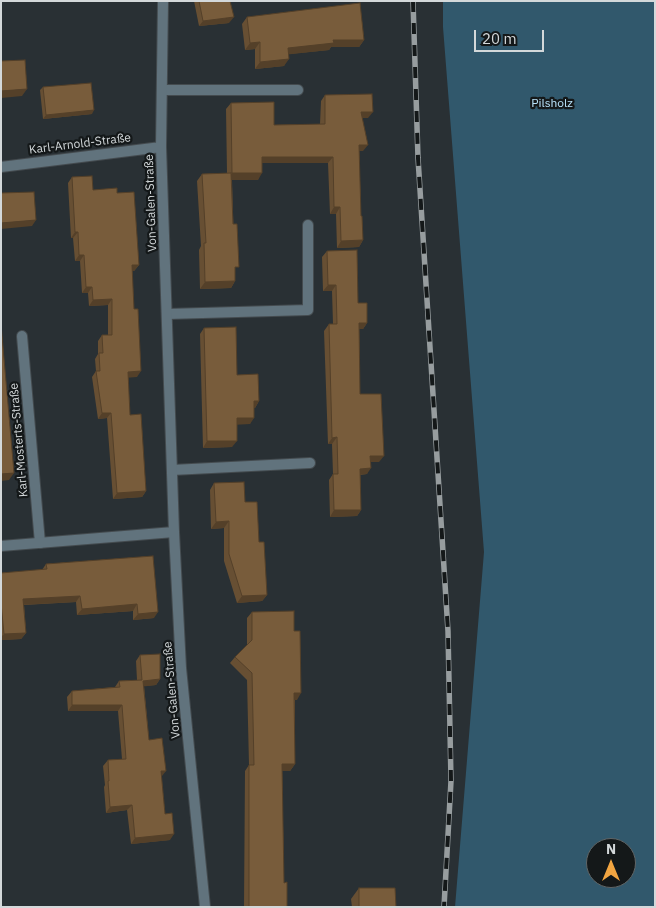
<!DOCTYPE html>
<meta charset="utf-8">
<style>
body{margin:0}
#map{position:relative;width:656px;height:908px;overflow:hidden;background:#293034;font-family:"IBM Plex Sans",sans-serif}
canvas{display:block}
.frame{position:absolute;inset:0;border:2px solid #d3d8da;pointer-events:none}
.north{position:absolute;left:586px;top:838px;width:50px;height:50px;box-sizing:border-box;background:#141819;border:1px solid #606566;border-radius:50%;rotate:0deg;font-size:14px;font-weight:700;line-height:20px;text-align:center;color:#d3d8da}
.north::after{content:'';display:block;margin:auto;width:18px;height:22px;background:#f2a541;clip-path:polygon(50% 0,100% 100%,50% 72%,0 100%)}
.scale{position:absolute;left:474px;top:30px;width:70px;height:22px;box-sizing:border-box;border:2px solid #d3d8da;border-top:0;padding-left:6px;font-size:15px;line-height:18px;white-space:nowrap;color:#d3d8da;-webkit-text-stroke:4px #141819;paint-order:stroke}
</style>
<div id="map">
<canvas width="656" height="908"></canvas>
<div class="frame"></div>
<div class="north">N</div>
<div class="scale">20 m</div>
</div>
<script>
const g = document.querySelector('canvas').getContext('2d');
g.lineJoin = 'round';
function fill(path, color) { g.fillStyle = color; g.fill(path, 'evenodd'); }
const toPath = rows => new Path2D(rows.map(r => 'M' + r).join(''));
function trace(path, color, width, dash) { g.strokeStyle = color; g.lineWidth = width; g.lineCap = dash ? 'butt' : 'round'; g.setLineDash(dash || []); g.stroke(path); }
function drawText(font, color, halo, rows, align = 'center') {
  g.font = font + ' "IBM Plex Sans",sans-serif'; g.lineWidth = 4.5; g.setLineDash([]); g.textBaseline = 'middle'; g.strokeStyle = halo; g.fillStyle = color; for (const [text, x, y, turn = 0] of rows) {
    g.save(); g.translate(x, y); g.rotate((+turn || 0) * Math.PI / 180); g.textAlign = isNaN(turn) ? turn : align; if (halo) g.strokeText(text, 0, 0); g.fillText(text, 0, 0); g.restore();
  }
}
fill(toPath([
 [443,1,655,1,655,907,455,907,484,552,443,27],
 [596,848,626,848,626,878,596,878]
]), '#31586c');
const lane = toPath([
 [162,90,298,90],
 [167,314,308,310,308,225],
 [22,336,40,543],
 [172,470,310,463]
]);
const street = toPath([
 [163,1,161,147,174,532,181,668,205,907],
 [1,167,161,147],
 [1,546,174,532]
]);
trace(lane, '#444b4f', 12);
trace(street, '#444b4f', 12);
trace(lane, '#61737d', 10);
trace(street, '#61737d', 10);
const rail = toPath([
 [413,1,418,158,448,631,451,781,444,907]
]);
trace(rail, '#979d9f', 5.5);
trace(rail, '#141819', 4, [11]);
fill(toPath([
 [194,1,230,1,229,23,199,26],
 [247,17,364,40,359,47,331,47,329,50,289,54,284,66,255,69,255,49,245,50,242,24],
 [43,87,92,114,43,119,40,90],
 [325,95,368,118,362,118,363,151,359,151,361,216,363,240,359,247,337,248,336,214,330,214,328,163,262,163,258,180,232,180,235,281,231,288,200,289,199,250,201,246,197,181,202,174,227,173,226,109,231,103,274,125,320,124,321,101],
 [72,177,93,190,117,193,139,265,134,271,132,271,137,377,128,377,130,415,146,491,142,497,113,499,107,418,98,419,92,377,96,371,95,359,98,354,98,341,102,335,108,335,108,305,89,306,88,293,82,293,80,261,75,261,73,238,71,238,68,183],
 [327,251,358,303,367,323,363,329,359,329,360,394,379,462,371,462,367,474,360,475,361,510,357,516,330,517,329,480,333,474,332,444,328,444,324,331,329,324,333,324,332,291,323,291,322,257],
 [204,328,237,375,259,401,255,408,254,408,250,424,237,424,232,447,203,448,200,334],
 [214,483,245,502,267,595,262,601,237,603,224,561,224,528,211,529,210,490],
 [153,556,154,618,133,620,133,611,77,615,76,602,24,605,26,633,21,639,1,640,1,573,42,570,46,564],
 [252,612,294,631,297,700,295,700,295,764,290,771,282,771,284,883,287,907,244,907,245,771,249,765,247,680,230,663,235,657,247,645,247,618],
 [140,655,160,679,156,685,144,686,149,740,161,776,165,814,170,840,131,844,127,810,106,813,104,787,105,785,103,766,108,760,122,759,118,711,68,711,67,697,72,691,115,687,119,681,137,680,136,661],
 [359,888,396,907,352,907,351,899]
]), '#674f33');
fill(toPath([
 [234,17,229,23,199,26,203,21],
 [333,40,364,40,359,47,331,47,329,50,283,55,288,48],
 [260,42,255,49,245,50,250,43],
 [289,59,284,66,255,69,260,62],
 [27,89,22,96,1,98,1,91],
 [94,110,92,114,43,119,46,115],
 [361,112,373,112,368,118,356,118],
 [359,145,368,145,363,151,354,151],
 [262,157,333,157,328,163,258,163],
 [232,173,262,173,258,180,227,180],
 [334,207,340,207,336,214,330,214],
 [36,220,32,226,1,229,1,223],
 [75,232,78,232,73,238,71,238],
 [363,240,359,247,337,248,341,241],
 [79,255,84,255,80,261,75,261],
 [132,265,139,265,134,271,128,271],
 [235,281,231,288,200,289,205,282],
 [328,285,336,285,332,291,323,291],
 [86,287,92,287,88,293,82,293],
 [112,299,108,305,89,306,93,300],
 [359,323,367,323,363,329,355,329],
 [141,371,137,377,124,378,128,372],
 [254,401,259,401,255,408,249,408],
 [102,413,111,413,107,418,98,419],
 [237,418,254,418,250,424,232,425],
 [337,437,332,444,328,444,332,438],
 [207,441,237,441,232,447,203,448],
 [370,456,384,456,379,462,366,462],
 [371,468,367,474,355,475,360,469],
 [14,473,9,480,1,481,1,474],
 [146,491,142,497,113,499,117,493],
 [334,510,361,510,357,516,330,517],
 [229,521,224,528,211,529,216,522],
 [267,595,262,601,237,603,242,596],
 [80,596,76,602,19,605,23,599],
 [137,604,133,611,77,615,82,609],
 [158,612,154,618,133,620,138,614],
 [26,633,21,639,1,640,1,637,4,634],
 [160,679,156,685,139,687,143,681],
 [294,693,301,693,297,700,290,700],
 [72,705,122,705,118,711,68,711],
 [282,764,295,764,290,771,277,771],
 [161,771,166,771,162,776],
 [132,805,127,810,106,813,110,807],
 [174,834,170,840,131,844,135,838]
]), '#544029');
const building = toPath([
 [199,1,230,1,234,17,203,21,199,1],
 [360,3,364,40,333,40,334,43,288,48,289,59,260,62,260,42,250,43,247,17,360,3],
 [25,60,27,89,1,91,1,61,25,60],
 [91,83,94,110,46,115,43,87,91,83],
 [372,94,373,112,361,112,368,145,359,145,361,216,362,216,363,240,341,241,340,207,334,207,333,157,262,157,262,173,232,173,231,103,274,102,274,125,325,124,325,95,372,94],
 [231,173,233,224,237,224,239,267,235,267,235,281,205,282,204,243,206,243,202,174,231,173],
 [92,176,93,190,117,188,117,193,134,192,139,265,132,265,134,309,138,309,141,371,128,372,130,415,141,414,146,491,117,493,111,413,102,413,96,371,100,371,99,353,103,353,102,335,112,335,112,299,93,300,92,287,86,287,84,255,79,255,78,232,75,232,72,177,92,176],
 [34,192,36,220,1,223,1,193,34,192],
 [357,250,358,303,367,303,367,323,359,323,360,394,381,394,384,456,370,456,371,468,360,469,361,510,334,510,333,474,338,474,337,437,332,438,329,324,337,324,336,285,328,285,327,251,357,250],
 [1,324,14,473,1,474,1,324],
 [236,327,237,375,258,374,259,401,254,401,254,418,237,418,237,441,207,441,204,328,236,327],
 [244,482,245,502,257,502,259,542,264,542,267,595,242,596,229,554,229,521,216,522,214,483,244,482],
 [153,556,158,612,138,614,137,604,82,609,80,596,23,599,26,633,4,634,1,603,1,573,47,569,46,564,153,556],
 [294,611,294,631,300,631,301,693,294,693,295,764,282,764,284,883,287,882,287,907,249,907,249,765,254,765,252,673,235,657,252,640,252,612,294,611],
 [160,654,160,679,143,681,149,740,162,738,166,771,161,771,165,814,172,813,174,834,135,838,132,805,110,807,108,781,109,781,108,760,126,759,122,705,72,705,72,691,120,687,119,681,142,680,140,655,160,654],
 [359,888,395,888,396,907,359,907,359,888]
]);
fill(building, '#785c3b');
trace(building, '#544029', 1);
drawText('12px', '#b8e2f9', '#141819', [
 ["Pilsholz",552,104]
]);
drawText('12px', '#d3d8da', '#141819', [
 ["Karl-Arnold-Straße",80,144,-7],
 ["Von-Galen-Straße",151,203,-92],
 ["Karl-Mosterts-Straße",19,440,-95],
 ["Von-Galen-Straße",172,690,-95]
]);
</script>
